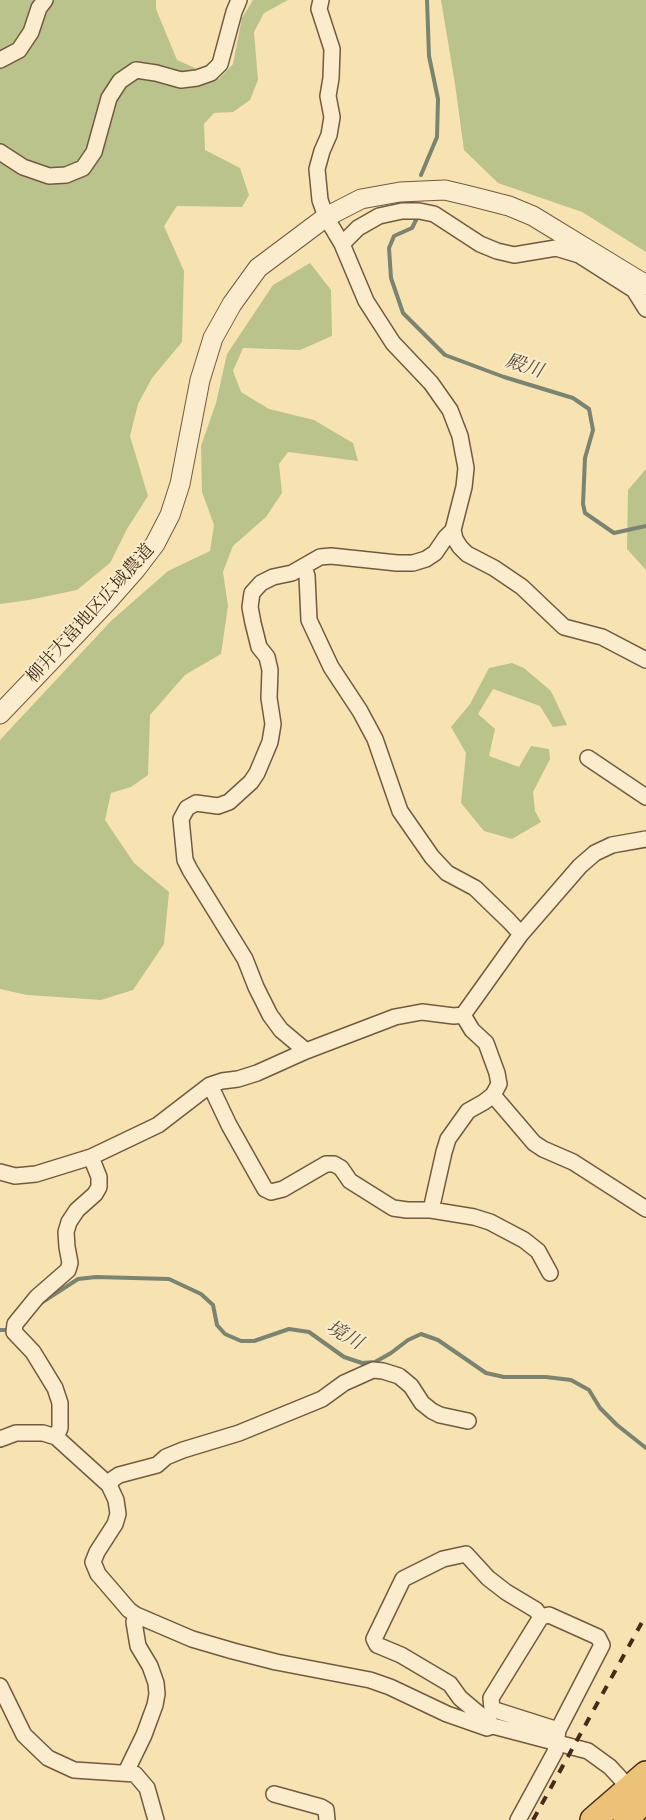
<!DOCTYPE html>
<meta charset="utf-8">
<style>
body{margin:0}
canvas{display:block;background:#f7e2b1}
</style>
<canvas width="646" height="1820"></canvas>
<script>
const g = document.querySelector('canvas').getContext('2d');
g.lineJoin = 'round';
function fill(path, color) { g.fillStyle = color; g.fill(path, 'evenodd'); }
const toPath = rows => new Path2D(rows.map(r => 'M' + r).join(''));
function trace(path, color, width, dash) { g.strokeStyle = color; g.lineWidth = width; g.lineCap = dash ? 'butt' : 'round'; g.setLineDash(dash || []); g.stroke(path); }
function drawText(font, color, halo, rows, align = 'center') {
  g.font = font + ' "IM FELL Great Primer","Noto Serif JP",serif'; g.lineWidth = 4; g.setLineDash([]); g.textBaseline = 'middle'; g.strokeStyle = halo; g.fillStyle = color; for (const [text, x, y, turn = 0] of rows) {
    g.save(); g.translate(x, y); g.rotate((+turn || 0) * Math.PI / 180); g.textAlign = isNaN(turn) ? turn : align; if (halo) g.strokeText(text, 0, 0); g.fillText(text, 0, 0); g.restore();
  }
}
fill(toPath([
 [0,0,156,0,156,9,177,60,219,79,233,64,242,18,253,0,288,0,264,13,254,32,258,80,250,100,233,112,214,113,204,124,205,150,240,168,249,195,242,207,177,206,164,226,184,271,182,342,152,378,138,404,130,436,148,496,127,529,110,563,77,590,29,600,0,604],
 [441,0,646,0,646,252,582,212,498,183,464,150,455,84],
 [310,263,331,290,332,336,300,350,243,348,233,371,241,392,269,409,314,420,353,443,358,461,288,452,279,464,282,493,266,517,233,546,223,572,228,606,221,654,185,675,150,715,148,775,131,787,111,793,105,820,134,863,169,892,164,944,133,990,101,1000,27,995,0,989,0,740,111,621,168,571,210,551,214,525,202,492,201,446,216,403,227,354,273,285],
 [646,469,646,570,627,549,628,490],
 [512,663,524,668,551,691,567,725,553,727,540,706,493,689,478,714,495,729,489,756,519,767,531,746,549,749,550,759,533,792,535,811,541,822,512,839,484,831,461,803,466,753,451,727,470,704,489,668]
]), '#bbc38d');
trace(toPath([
 [421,175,437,137,438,99,429,56,427,0],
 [417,218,412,228,394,236,389,248,391,278,403,313,445,355,504,377,573,398,589,409,593,430,585,458,583,504,585,513,614,533,646,526],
 [41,1303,78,1279,96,1277,169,1279,201,1294,213,1305,217,1325,225,1334,241,1341,254,1341,289,1329,309,1332,344,1357,362,1363,375,1362,391,1353,408,1340,421,1334,438,1340,486,1373,504,1377,546,1377,571,1380,589,1390,600,1408,617,1425,646,1448],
 [0,1330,10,1330]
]), '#7a8470', 4);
const minor = toPath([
 [321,0,319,9,332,49,331,78,328,96,332,117,329,135,322,151,317,169,320,200,326,217,342,244,366,301,393,343,431,383,450,410,460,436,466,468,464,487,453,530,455,539,460,547,467,554,494,568,522,587,564,627,602,637,646,660],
 [0,60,19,50,31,32,39,8,45,0],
 [0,152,23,167,49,176,66,175,83,168,94,152,109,98,120,81,136,70,156,73,181,80,197,78,211,73,220,64,234,12,239,0],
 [342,244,358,228,379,216,402,211,419,211,434,214,480,244,497,251,514,255,556,248,579,255,634,290,646,309],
 [304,567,307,576,309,620,331,667,360,711,375,739,400,811,432,857,447,873,475,888,509,921,521,934],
 [588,758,646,797],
 [306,1051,281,1030,270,1015,256,987,245,959,190,870,185,860,181,819,187,808,196,803,218,806,229,802,251,782,257,773,270,742,273,724,269,698,270,670,267,657,259,647,253,623,250,607,252,593,261,583,273,577,292,573,320,557,331,556,397,563,413,563,426,559,435,553,446,537,453,530],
 [210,1085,229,1125,265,1189,271,1192,283,1189,326,1164,334,1164,341,1168,350,1181,393,1208,407,1210,431,1210,474,1217,490,1222,524,1240,538,1251,550,1273],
 [493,1095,534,1143,543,1149,573,1162,646,1209],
 [0,1172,15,1176,36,1174,91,1157,158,1125,210,1085,222,1081,238,1079,257,1073,306,1051,395,1017,422,1012,454,1016,463,1015,521,934,580,866,595,853,612,845,646,839],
 [431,1210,444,1152,448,1139,468,1111,484,1102,493,1095,499,1084,497,1073,486,1043,472,1030,463,1015],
 [56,1437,60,1428,60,1403,55,1388,33,1352,14,1332,15,1324,37,1297,68,1270,70,1263,67,1247,66,1232,69,1222,77,1210,95,1194,99,1187,99,1177,91,1157],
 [0,1439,16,1433,43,1433,56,1437,109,1485,116,1500,118,1514,115,1524,97,1552,93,1562,98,1574,129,1610,136,1615,192,1639,233,1651,276,1662,370,1680,390,1687,447,1714,487,1728,493,1726,588,1751,610,1767,634,1793],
 [109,1485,113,1479,119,1475,157,1465,166,1457,183,1450,239,1433,322,1399,344,1383,373,1370,383,1371,399,1376,411,1386,422,1403,432,1411,440,1415,468,1421],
 [0,1686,24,1735,48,1758,74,1770,135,1774,147,1788,156,1820],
 [492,1725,460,1698,450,1684,401,1655,377,1645,374,1639,403,1579,443,1559,466,1554,488,1578,506,1592,536,1610,541,1617],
 [126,1772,144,1735,155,1705,157,1694,156,1683,150,1666,138,1646,134,1622,136,1615],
 [274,1794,321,1807,326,1810,327,1820],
 [518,1820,555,1752,558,1730,492,1709,491,1698,541,1617,549,1615,598,1637,602,1645,558,1730]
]);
const tertiary = toPath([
 [0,714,106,603,136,569,155,544,170,515,180,484,200,380,213,338,232,304,258,268,326,217,361,199,400,192,445,190,470,196,509,206,533,216,646,285]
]);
const trunk = toPath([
 [593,1820,646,1774],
 [626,1820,646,1798]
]);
trace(minor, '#725a40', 18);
trace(tertiary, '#725a40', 21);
trace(trunk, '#452c1a', 28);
trace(minor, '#faeccc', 15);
trace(tertiary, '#faeccc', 19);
trace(trunk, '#ecc178', 25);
trace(toPath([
 [533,1820,646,1615]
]), '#452c1a', 4, [9, 9]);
drawText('18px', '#452c1a', '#faeccc', [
 ["柳井大畠地区広域農道",91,614,-48]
]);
drawText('italic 19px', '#5b503e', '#faeccc', [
 ["殿川",524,367,18],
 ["境川",344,1336,30]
]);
</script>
